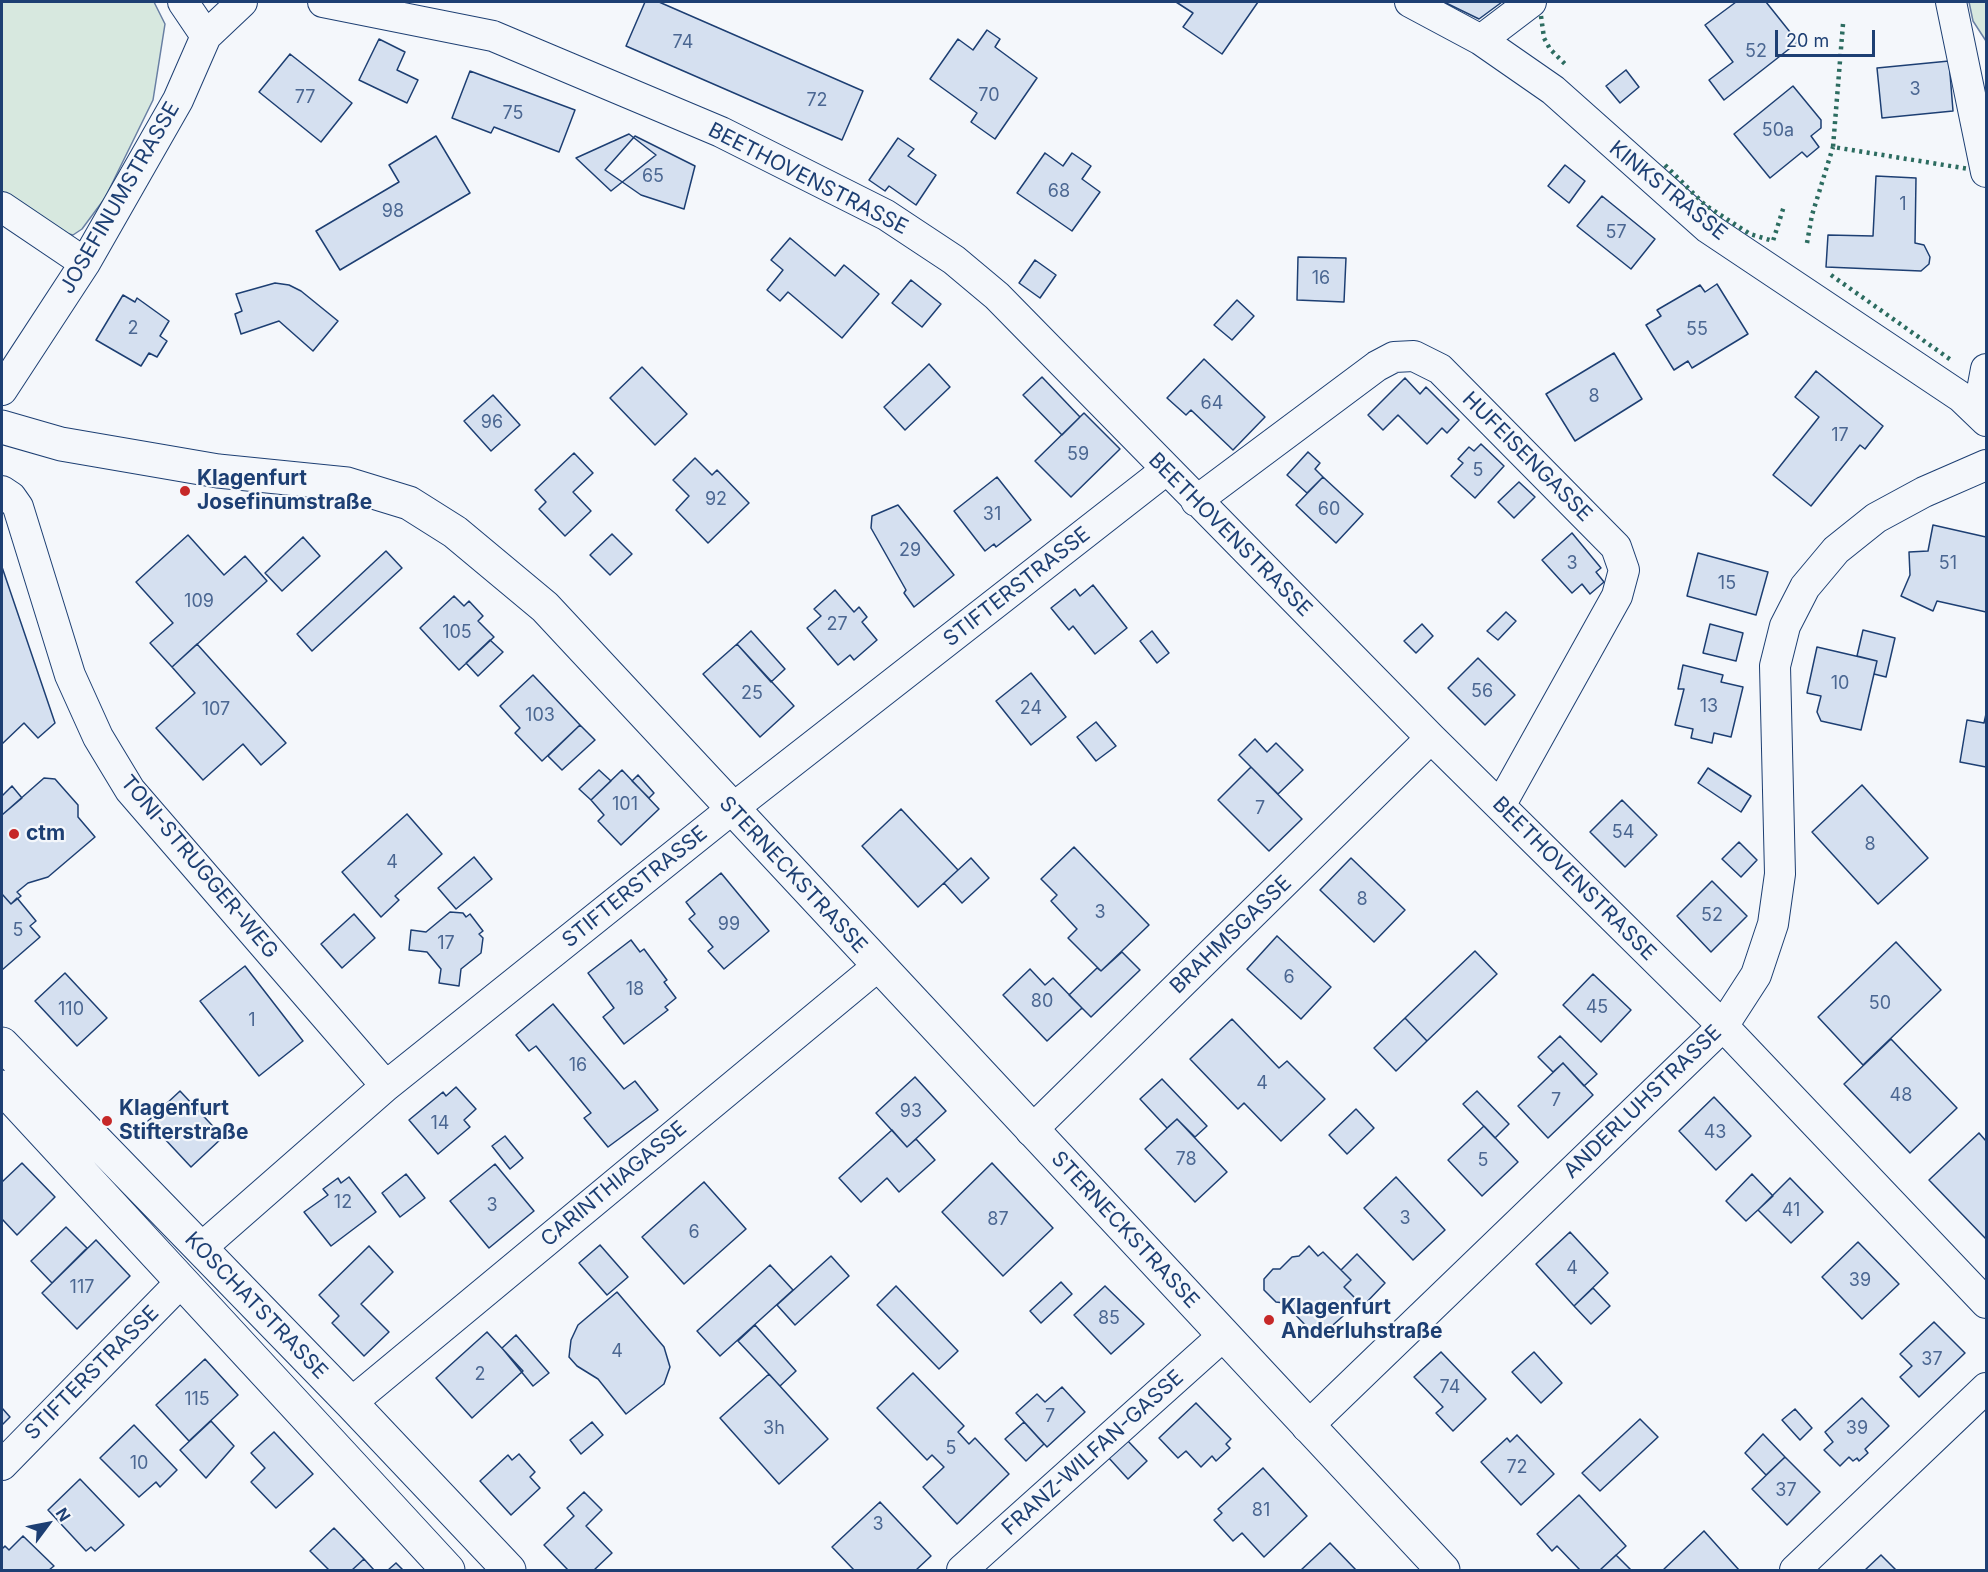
<!DOCTYPE html>
<meta charset="utf-8">
<style>
body{margin:0}
#map{position:relative;width:1988px;height:1572px;overflow:hidden;background:#f4f7fb;font-family:Inter,sans-serif}
canvas{display:block}
.frame{position:absolute;inset:0;border:3px solid #1d3f73;pointer-events:none}
.north{position:absolute;left:18px;top:1494px;width:60px;height:60px;-webkit-text-stroke:4px #f4f7fb;paint-order:stroke;rotate:58deg;font-size:16px;font-weight:700;line-height:24px;text-align:center;color:#1d3f73}
.north::after{content:'';display:block;margin:auto;width:21px;height:27px;background:#1d3f73;clip-path:polygon(50% 0,100% 100%,50% 72%,0 100%)}
.scale{position:absolute;left:1775px;top:30px;width:100px;height:27px;box-sizing:border-box;border:3px solid #1d3f73;border-top:0;padding-left:8px;font-size:18px;line-height:21px;white-space:nowrap;color:#1d3f73;-webkit-text-stroke:4px #f4f7fb;paint-order:stroke}
</style>
<div id="map">
<canvas width="1988" height="1572"></canvas>
<div class="frame"></div>
<div class="north">N</div>
<div class="scale">20 m</div>
</div>
<script>
const g = document.querySelector('canvas').getContext('2d');
g.lineJoin = 'round';
function fill(path, color) { g.fillStyle = color; g.fill(path, 'evenodd'); }
const toPath = rows => new Path2D(rows.map(r => 'M' + r).join(''));
function trace(path, color, width, dash) { g.strokeStyle = color; g.lineWidth = width; g.lineCap = dash ? 'butt' : 'round'; g.setLineDash(dash || []); g.stroke(path); }
function drawText(font, color, halo, rows, align = 'center') {
  g.font = font + ' Inter,sans-serif'; g.lineWidth = 4.5; g.setLineDash([]); g.textBaseline = 'middle'; g.strokeStyle = halo; g.fillStyle = color; for (const [text, x, y, turn = 0] of rows) {
    g.save(); g.translate(x, y); g.rotate((+turn || 0) * Math.PI / 180); g.textAlign = isNaN(turn) ? turn : align; if (halo) g.strokeText(text, 0, 0); g.fillText(text, 0, 0); g.restore();
  }
}
const green = toPath([
 [2,2,154,2,165,24,153,100,105,198,82,229,73,235,61,232,2,191,2,2],
 [1969,2,1986,2,1986,41,1973,21,1969,2]
]);
fill(green, '#d7e8df');
trace(green, '#687fa3', 1.5);
const building = toPath([
 [645,2,659,2,863,91,842,140,626,46,645,2],
 [1176,2,1258,2,1222,54,1183,27,1193,13,1176,2],
 [1444,2,1502,2,1479,19,1444,2],
 [1736,2,1766,2,1798,42,1724,100,1709,80,1733,62,1705,25,1736,2],
 [987,30,1000,39,995,47,1037,78,995,139,971,122,977,113,930,79,958,39,973,50,987,30],
 [379,39,405,52,397,70,418,80,407,103,359,80,379,39],
 [290,54,352,103,321,142,259,92,290,54],
 [1949,61,1953,111,1882,118,1877,68,1949,61],
 [1626,70,1639,87,1620,103,1606,86,1626,70],
 [470,71,575,110,559,152,494,127,491,133,452,118,470,71],
 [1793,86,1821,120,1821,128,1811,136,1819,147,1807,157,1802,152,1770,178,1734,134,1793,86],
 [629,134,656,155,611,191,576,158,629,134],
 [436,136,470,193,340,270,316,231,399,182,389,165,436,136],
 [635,136,695,166,684,209,641,195,605,170,635,136],
 [898,138,914,149,908,156,936,175,916,205,889,186,885,191,869,180,898,138],
 [1045,153,1063,166,1072,153,1091,166,1082,179,1100,192,1072,231,1017,193,1045,153],
 [1565,165,1585,181,1569,203,1548,186,1565,165],
 [1876,176,1916,178,1915,243,1924,245,1930,257,1929,264,1921,271,1826,267,1828,235,1873,236,1876,176],
 [1602,196,1655,239,1631,269,1577,226,1602,196],
 [790,238,835,276,844,265,879,294,842,338,788,292,780,301,767,290,783,270,771,260,790,238],
 [1298,257,1346,258,1344,302,1297,300,1298,257],
 [1035,260,1056,275,1040,298,1019,283,1035,260],
 [911,280,941,304,922,327,892,303,911,280],
 [275,283,289,285,301,291,338,321,313,351,279,321,241,334,235,314,242,311,236,294,275,283],
 [1717,284,1748,334,1692,368,1688,361,1674,370,1646,325,1661,316,1657,310,1700,285,1705,292,1717,284],
 [123,295,135,302,137,298,169,321,160,336,167,341,157,357,149,353,141,366,96,340,123,295],
 [1237,300,1254,316,1232,340,1214,325,1237,300],
 [1614,353,1642,399,1575,441,1546,394,1614,353],
 [1204,359,1265,417,1233,450,1191,410,1186,415,1167,398,1204,359],
 [929,364,950,387,905,430,884,407,929,364],
 [642,367,687,414,655,445,610,398,642,367],
 [1816,371,1883,426,1865,449,1860,445,1811,506,1773,475,1819,417,1795,397,1816,371],
 [1042,377,1080,417,1062,435,1023,395,1042,377],
 [1405,378,1420,394,1426,387,1459,420,1447,433,1442,428,1427,444,1398,415,1383,430,1368,415,1405,378],
 [493,395,520,425,491,451,464,421,493,395],
 [1084,413,1120,449,1071,497,1035,461,1084,413],
 [1481,444,1504,466,1475,498,1451,476,1463,463,1458,459,1469,447,1474,451,1481,444],
 [1308,452,1320,463,1315,469,1323,477,1307,493,1287,475,1308,452],
 [574,453,593,473,573,492,591,511,565,536,539,509,546,502,535,490,574,453],
 [695,458,712,475,717,470,749,503,708,543,676,510,689,496,673,480,695,458],
 [997,477,1031,520,996,547,994,544,985,551,954,511,997,477],
 [1323,477,1363,514,1336,543,1296,505,1323,477],
 [1519,482,1535,497,1514,518,1498,502,1519,482],
 [898,505,954,575,914,607,904,593,906,590,871,528,872,516,898,505],
 [1933,525,1986,537,1986,612,1937,601,1933,611,1901,596,1910,575,1909,552,1928,551,1933,525],
 [1572,533,1601,568,1596,572,1604,582,1590,594,1582,584,1572,593,1542,560,1572,533],
 [612,534,632,554,610,575,590,555,612,534],
 [188,535,224,575,245,556,267,581,172,667,150,643,173,623,136,582,188,535],
 [303,537,320,556,282,591,265,573,303,537],
 [386,551,402,568,312,651,297,634,386,551],
 [1698,553,1768,572,1756,615,1687,596,1698,553],
 [2,567,55,723,38,738,24,723,2,744,2,567],
 [1093,585,1127,628,1095,654,1073,626,1069,630,1051,608,1075,589,1080,596,1093,585],
 [835,590,854,612,859,607,867,617,862,622,877,640,854,660,850,655,838,665,807,628,821,616,814,609,835,590],
 [454,596,464,606,469,601,483,616,478,621,494,637,459,670,420,628,454,596],
 [1506,612,1516,621,1498,640,1487,631,1506,612],
 [1422,624,1433,636,1416,653,1404,641,1422,624],
 [1710,624,1743,633,1736,661,1703,653,1710,624],
 [1863,630,1895,638,1886,677,1874,674,1877,661,1857,656,1863,630],
 [751,631,785,669,771,682,737,644,751,631],
 [1152,631,1169,653,1157,663,1140,641,1152,631],
 [490,640,503,652,478,676,466,663,490,640],
 [197,644,286,743,261,765,243,744,203,780,156,728,195,693,172,667,197,644],
 [737,644,794,706,760,737,703,674,737,644],
 [1817,647,1877,661,1861,730,1821,721,1817,712,1821,696,1807,693,1817,647],
 [1478,658,1515,695,1485,725,1448,688,1478,658],
 [1683,665,1723,675,1721,682,1743,687,1731,737,1714,733,1712,743,1691,738,1693,729,1675,725,1684,689,1678,689,1683,665],
 [1031,673,1066,717,1031,745,996,701,1031,673],
 [533,675,580,725,542,761,515,733,520,728,500,706,533,675],
 [1986,714,1986,767,1960,762,1967,720,1984,723,1986,714],
 [1096,722,1116,746,1096,761,1077,737,1096,722],
 [580,725,595,740,562,770,548,756,580,725],
 [1255,739,1267,752,1276,743,1303,770,1278,794,1239,755,1255,739],
 [1251,767,1302,819,1269,851,1218,800,1251,767],
 [1708,768,1751,796,1741,812,1698,783,1708,768],
 [599,770,611,781,591,800,579,789,599,770],
 [622,770,659,809,621,845,598,821,604,815,591,800,622,770],
 [638,775,654,793,649,798,632,781,638,775],
 [44,778,55,779,78,805,78,817,95,837,48,877,28,883,17,892,21,896,11,904,2,894,2,815,44,778],
 [1862,785,1928,858,1878,904,1812,832,1862,785],
 [12,786,22,798,2,815,2,796,12,786],
 [1622,800,1657,835,1625,867,1590,832,1622,800],
 [901,809,958,870,918,907,862,846,901,809],
 [407,814,442,854,395,896,399,900,381,917,342,872,407,814],
 [1739,842,1757,860,1741,877,1722,859,1739,842],
 [1074,847,1149,925,1101,971,1068,938,1077,929,1051,901,1057,895,1041,879,1074,847],
 [474,857,492,879,456,909,438,888,474,857],
 [971,858,989,878,962,903,944,883,971,858],
 [1351,858,1405,910,1374,942,1320,890,1351,858],
 [721,873,769,931,724,969,708,951,713,947,689,919,695,914,686,902,721,873],
 [1712,881,1747,916,1711,952,1677,916,1712,881],
 [2,894,11,904,17,898,36,921,30,926,40,937,2,970,2,894],
 [450,912,463,913,466,917,470,914,483,931,479,934,483,938,481,953,461,969,459,986,439,983,441,969,427,952,409,950,411,930,426,932,450,912],
 [354,914,375,938,342,968,321,944,354,914],
 [1277,936,1331,987,1301,1019,1247,969,1277,936],
 [631,940,640,952,644,949,667,980,664,982,676,998,665,1007,668,1010,624,1044,603,1017,614,1008,588,973,631,940],
 [1896,942,1941,990,1863,1065,1818,1017,1896,942],
 [1475,951,1497,974,1427,1041,1405,1018,1475,951],
 [1122,952,1140,970,1091,1017,1069,995,1097,968,1101,971,1122,952],
 [245,966,303,1041,259,1076,200,1001,245,966],
 [1030,969,1045,985,1053,978,1082,1008,1047,1041,1003,995,1030,969],
 [65,973,107,1018,77,1046,35,1001,65,973],
 [1593,974,1631,1010,1601,1042,1563,1005,1593,974],
 [553,1004,624,1089,635,1081,658,1110,608,1147,584,1118,591,1113,536,1046,529,1051,516,1035,553,1004],
 [1405,1018,1427,1041,1396,1071,1374,1048,1405,1018],
 [1232,1019,1279,1068,1287,1061,1325,1099,1281,1141,1244,1103,1238,1109,1190,1059,1232,1019],
 [1560,1036,1597,1074,1584,1086,1563,1063,1553,1072,1538,1057,1560,1036],
 [1891,1039,1957,1108,1910,1153,1844,1084,1891,1039],
 [1563,1063,1593,1095,1548,1138,1518,1106,1563,1063],
 [915,1077,946,1111,907,1147,876,1113,915,1077],
 [1162,1079,1207,1126,1195,1137,1177,1119,1167,1128,1140,1099,1162,1079],
 [456,1087,476,1109,464,1120,470,1127,438,1154,409,1120,443,1092,446,1096,456,1087],
 [180,1091,223,1137,191,1167,148,1121,180,1091],
 [1477,1091,1509,1124,1495,1138,1463,1104,1477,1091],
 [1714,1097,1751,1136,1716,1170,1679,1131,1714,1097],
 [1356,1109,1374,1128,1347,1154,1329,1135,1356,1109],
 [1177,1119,1227,1172,1195,1202,1145,1149,1177,1119],
 [1484,1126,1518,1162,1482,1196,1448,1160,1484,1126],
 [892,1130,907,1147,916,1139,935,1160,899,1192,887,1178,861,1202,839,1178,892,1130],
 [1979,1133,1986,1141,1986,1239,1929,1180,1979,1133],
 [505,1136,523,1158,510,1169,492,1146,505,1136],
 [22,1163,55,1197,17,1235,2,1219,2,1182,22,1163],
 [992,1163,1053,1228,1003,1276,942,1212,992,1163],
 [495,1164,534,1211,489,1248,450,1201,495,1164],
 [406,1174,425,1198,400,1217,382,1193,406,1174],
 [1752,1174,1773,1196,1746,1221,1726,1201,1752,1174],
 [349,1177,376,1212,331,1246,304,1212,328,1195,323,1189,338,1178,341,1183,349,1177],
 [1396,1177,1445,1230,1413,1260,1364,1208,1396,1177],
 [1790,1178,1823,1212,1791,1243,1758,1210,1790,1178],
 [704,1182,746,1229,684,1284,642,1237,704,1182],
 [66,1227,87,1248,52,1283,31,1261,66,1227],
 [1570,1232,1608,1273,1574,1306,1536,1264,1570,1232],
 [96,1240,130,1276,77,1329,42,1293,96,1240],
 [1858,1242,1899,1284,1862,1319,1822,1277,1858,1242],
 [600,1245,628,1277,607,1295,579,1263,600,1245],
 [369,1246,393,1272,361,1304,389,1332,364,1356,332,1323,339,1316,319,1295,369,1246],
 [1309,1246,1318,1256,1323,1252,1351,1280,1344,1287,1359,1302,1325,1332,1313,1333,1284,1303,1276,1302,1264,1290,1264,1279,1273,1269,1280,1269,1292,1257,1299,1256,1309,1246],
 [1357,1254,1385,1283,1363,1306,1344,1287,1351,1280,1341,1270,1357,1254],
 [831,1256,849,1276,795,1325,777,1305,831,1256],
 [770,1265,793,1290,720,1356,697,1331,770,1265],
 [1061,1282,1072,1294,1041,1323,1030,1311,1061,1282],
 [896,1286,958,1351,939,1369,877,1305,896,1286],
 [1105,1286,1144,1324,1111,1354,1074,1315,1105,1286],
 [1593,1288,1610,1306,1591,1324,1574,1306,1593,1288],
 [617,1292,664,1347,670,1367,664,1384,626,1414,598,1379,577,1366,569,1357,571,1340,578,1325,617,1292],
 [1934,1322,1965,1353,1919,1397,1900,1377,1912,1366,1900,1354,1934,1322],
 [755,1325,796,1371,780,1386,738,1341,755,1325],
 [487,1332,523,1371,472,1418,436,1378,487,1332],
 [516,1335,549,1373,533,1386,502,1348,516,1335],
 [1441,1352,1486,1399,1453,1431,1436,1413,1443,1407,1414,1377,1441,1352],
 [1534,1352,1562,1383,1541,1403,1512,1372,1534,1352],
 [205,1359,238,1395,189,1441,156,1405,205,1359],
 [913,1373,964,1426,958,1432,969,1444,975,1438,1009,1474,957,1524,923,1487,944,1467,932,1455,927,1460,877,1408,913,1373],
 [769,1374,828,1439,779,1484,720,1418,769,1374],
 [1062,1387,1085,1412,1047,1447,1016,1413,1037,1394,1045,1402,1062,1387],
 [1862,1398,1889,1426,1865,1449,1868,1453,1859,1461,1857,1458,1853,1461,1849,1457,1840,1466,1824,1450,1833,1442,1825,1432,1862,1398],
 [1196,1403,1231,1439,1226,1444,1230,1448,1216,1461,1212,1456,1201,1467,1186,1451,1178,1458,1159,1438,1196,1403],
 [2,1408,10,1417,2,1425,2,1408],
 [1795,1409,1812,1428,1800,1440,1782,1420,1795,1409],
 [1640,1419,1658,1437,1600,1491,1582,1473,1640,1419],
 [211,1421,234,1446,206,1478,180,1450,211,1421],
 [592,1422,603,1435,581,1454,570,1440,592,1422],
 [1024,1422,1044,1444,1026,1461,1005,1439,1024,1422],
 [134,1425,177,1470,160,1487,156,1482,139,1497,100,1458,134,1425],
 [274,1432,313,1474,276,1508,251,1482,265,1468,251,1453,274,1432],
 [1763,1434,1785,1457,1766,1475,1745,1453,1763,1434],
 [1517,1435,1554,1474,1521,1505,1481,1462,1507,1438,1510,1442,1517,1435],
 [1127,1440,1147,1461,1128,1479,1108,1457,1127,1440],
 [519,1454,535,1472,530,1477,540,1488,511,1515,480,1481,508,1455,512,1460,519,1454],
 [1785,1457,1820,1492,1787,1525,1752,1489,1785,1457],
 [1263,1468,1307,1516,1264,1557,1242,1533,1233,1541,1214,1520,1222,1513,1218,1509,1263,1468],
 [80,1479,124,1525,95,1551,91,1547,86,1551,48,1510,80,1479],
 [584,1492,602,1510,586,1526,612,1553,594,1570,568,1570,544,1545,574,1516,567,1508,584,1492],
 [1579,1495,1626,1546,1600,1570,1580,1570,1557,1546,1552,1551,1537,1534,1579,1495],
 [880,1502,931,1556,916,1570,854,1570,832,1547,880,1502],
 [334,1528,364,1559,352,1570,329,1570,310,1551,334,1528],
 [1704,1531,1739,1570,1663,1570,1704,1531],
 [23,1536,54,1566,49,1570,2,1570,2,1549,5,1546,9,1550,23,1536],
 [1330,1543,1356,1570,1301,1570,1330,1543],
 [1616,1555,1631,1570,1600,1570,1616,1555],
 [1881,1555,1896,1570,1865,1570,1881,1555],
 [364,1559,374,1570,352,1570,364,1559],
 [396,1563,403,1570,388,1570,396,1563]
]);
fill(building, '#d5e0f0');
trace(building, '#1d3f73', 1.5);
const street = toPath([
 [183,2,206,36],
 [323,2,493,36,721,132,886,215,954,260,997,296,1431,738,1723,1026,1986,1303],
 [1410,2,1481,40,1553,90,1708,228,1961,397,1986,421],
 [1951,2,1986,172],
 [1481,40,1531,2],
 [2,207,85,263],
 [2,390,85,263,178,100,206,36,242,2],
 [1978,412,1986,369],
 [2,491,11,497,18,507,70,675,98,737,130,790,386,1086],
 [1196,501,1377,366,1394,357,1414,356,1440,369,1616,547,1624,570,1617,596,1500,806],
 [1031,1131,1431,738],
 [200,1249,386,1086,732,809,1166,470],
 [351,1403,878,966],
 [1307,1427,1723,1026,1756,975,1773,924,1780,874,1775,666,1785,626,1805,587,1836,550,1876,518,1924,492,1986,465],
 [2,1465,182,1281],
 [962,1570,1224,1335],
 [1795,1570,1986,1388]
]);
const secondary = toPath([
 [2,427,61,444,218,471,347,484,409,503,455,532,545,607,1443,1570],
 [2,1044,351,1403,509,1570],
 [2,1087,448,1570]
]);
trace(street, '#1d3f73', 32);
trace(secondary, '#1d3f73', 35);
trace(street, '#f4f7fb', 30);
trace(secondary, '#f4f7fb', 33);
trace(toPath([
 [1541,16,1544,38,1550,49,1566,65],
 [1843,24,1833,147,1969,169],
 [1665,165,1705,205,1750,234,1773,241,1784,206],
 [1807,243,1812,215,1833,147],
 [1831,275,1951,360]
]), '#2c6c60', 4.5, [3, 4.5]);
for (const [x, y, r, color] of [
 [185,491,6,"#c62828"],
 [14,834,6,"#c62828"],
 [107,1121,6,"#c62828"],
 [1269,1320,6,"#c62828"]
]) { const dot = new Path2D(); dot.arc(x, y, r, 0, 2 * Math.PI); g.fillStyle = color; g.fill(dot); trace(dot, '#f4f7fb', 2); }
drawText('18px', '#4b6792', null, [
 ["74",683,43],
 ["52",1756,52],
 ["3",1915,90],
 ["70",989,96],
 ["77",305,98],
 ["72",817,101],
 ["75",513,114],
 ["50a",1778,131],
 ["65",653,177],
 ["68",1059,192],
 ["1",1903,205],
 ["98",393,212],
 ["57",1616,233],
 ["16",1321,279],
 ["2",133,329],
 ["55",1697,330],
 ["8",1594,397],
 ["64",1212,404],
 ["96",492,423],
 ["17",1840,436],
 ["59",1078,455],
 ["5",1478,471],
 ["92",716,500],
 ["60",1329,510],
 ["31",992,515],
 ["29",910,551],
 ["3",1572,564],
 ["51",1948,564],
 ["15",1727,584],
 ["109",199,602],
 ["27",837,625],
 ["105",457,633],
 ["10",1840,684],
 ["56",1482,692],
 ["25",752,694],
 ["13",1709,707],
 ["24",1031,709],
 ["107",216,710],
 ["103",540,716],
 ["101",625,805],
 ["7",1260,809],
 ["54",1623,833],
 ["8",1870,845],
 ["4",392,863],
 ["8",1362,900],
 ["3",1100,913],
 ["52",1712,916],
 ["99",729,925],
 ["5",18,931],
 ["17",446,944],
 ["6",1289,978],
 ["18",635,990],
 ["80",1042,1002],
 ["50",1880,1004],
 ["45",1597,1008],
 ["110",71,1010],
 ["1",252,1021],
 ["16",578,1066],
 ["4",1262,1084],
 ["48",1901,1096],
 ["7",1556,1101],
 ["93",911,1112],
 ["14",440,1124],
 ["43",1715,1133],
 ["78",1186,1160],
 ["5",1483,1161],
 ["12",343,1203],
 ["3",492,1206],
 ["41",1791,1211],
 ["3",1405,1219],
 ["87",998,1220],
 ["6",694,1233],
 ["4",1572,1269],
 ["39",1860,1281],
 ["117",82,1288],
 ["85",1109,1319],
 ["4",617,1352],
 ["37",1932,1360],
 ["2",480,1375],
 ["74",1450,1388],
 ["115",197,1400],
 ["7",1050,1417],
 ["3h",774,1429],
 ["39",1857,1429],
 ["5",951,1449],
 ["10",139,1464],
 ["72",1517,1468],
 ["37",1786,1491],
 ["81",1261,1511],
 ["3",878,1525]
]);
drawText('21px', '#1d3f73', '#f4f7fb', [
 ["BEETHOVENSTRASSE",808,179,27],
 ["KINKSTRASSE",1668,191,39],
 ["JOSEFINUMSTRASSE",120,198,-60],
 ["HUFEISENGASSE",1527,457,45],
 ["BEETHOVENSTRASSE",1230,535,45],
 ["STIFTERSTRASSE",1017,587,-38],
 ["TONI-STRUGGER-WEG",199,867,50],
 ["STERNECKSTRASSE",793,875,47],
 ["BEETHOVENSTRASSE",1574,879,45],
 ["STIFTERSTRASSE",635,887,-39],
 ["BRAHMSGASSE",1231,935,-44],
 ["ANDERLUHSTRASSE",1643,1102,-44],
 ["CARINTHIAGASSE",614,1184,-40],
 ["STERNECKSTRASSE",1125,1230,47],
 ["KOSCHATSTRASSE",256,1306,46],
 ["STIFTERSTRASSE",92,1373,-45],
 ["FRANZ-WILFAN-GASSE",1093,1453,-42]
]);
drawText('bold 21px', '#1d3f73', '#f4f7fb', [
 ["Klagenfurt",197,479],
 ["Josefinumstraße",197,503],
 ["ctm",26,834],
 ["Klagenfurt",119,1109],
 ["Stifterstraße",119,1133],
 ["Klagenfurt",1281,1308],
 ["Anderluhstraße",1281,1332]
], 'left');
</script>
